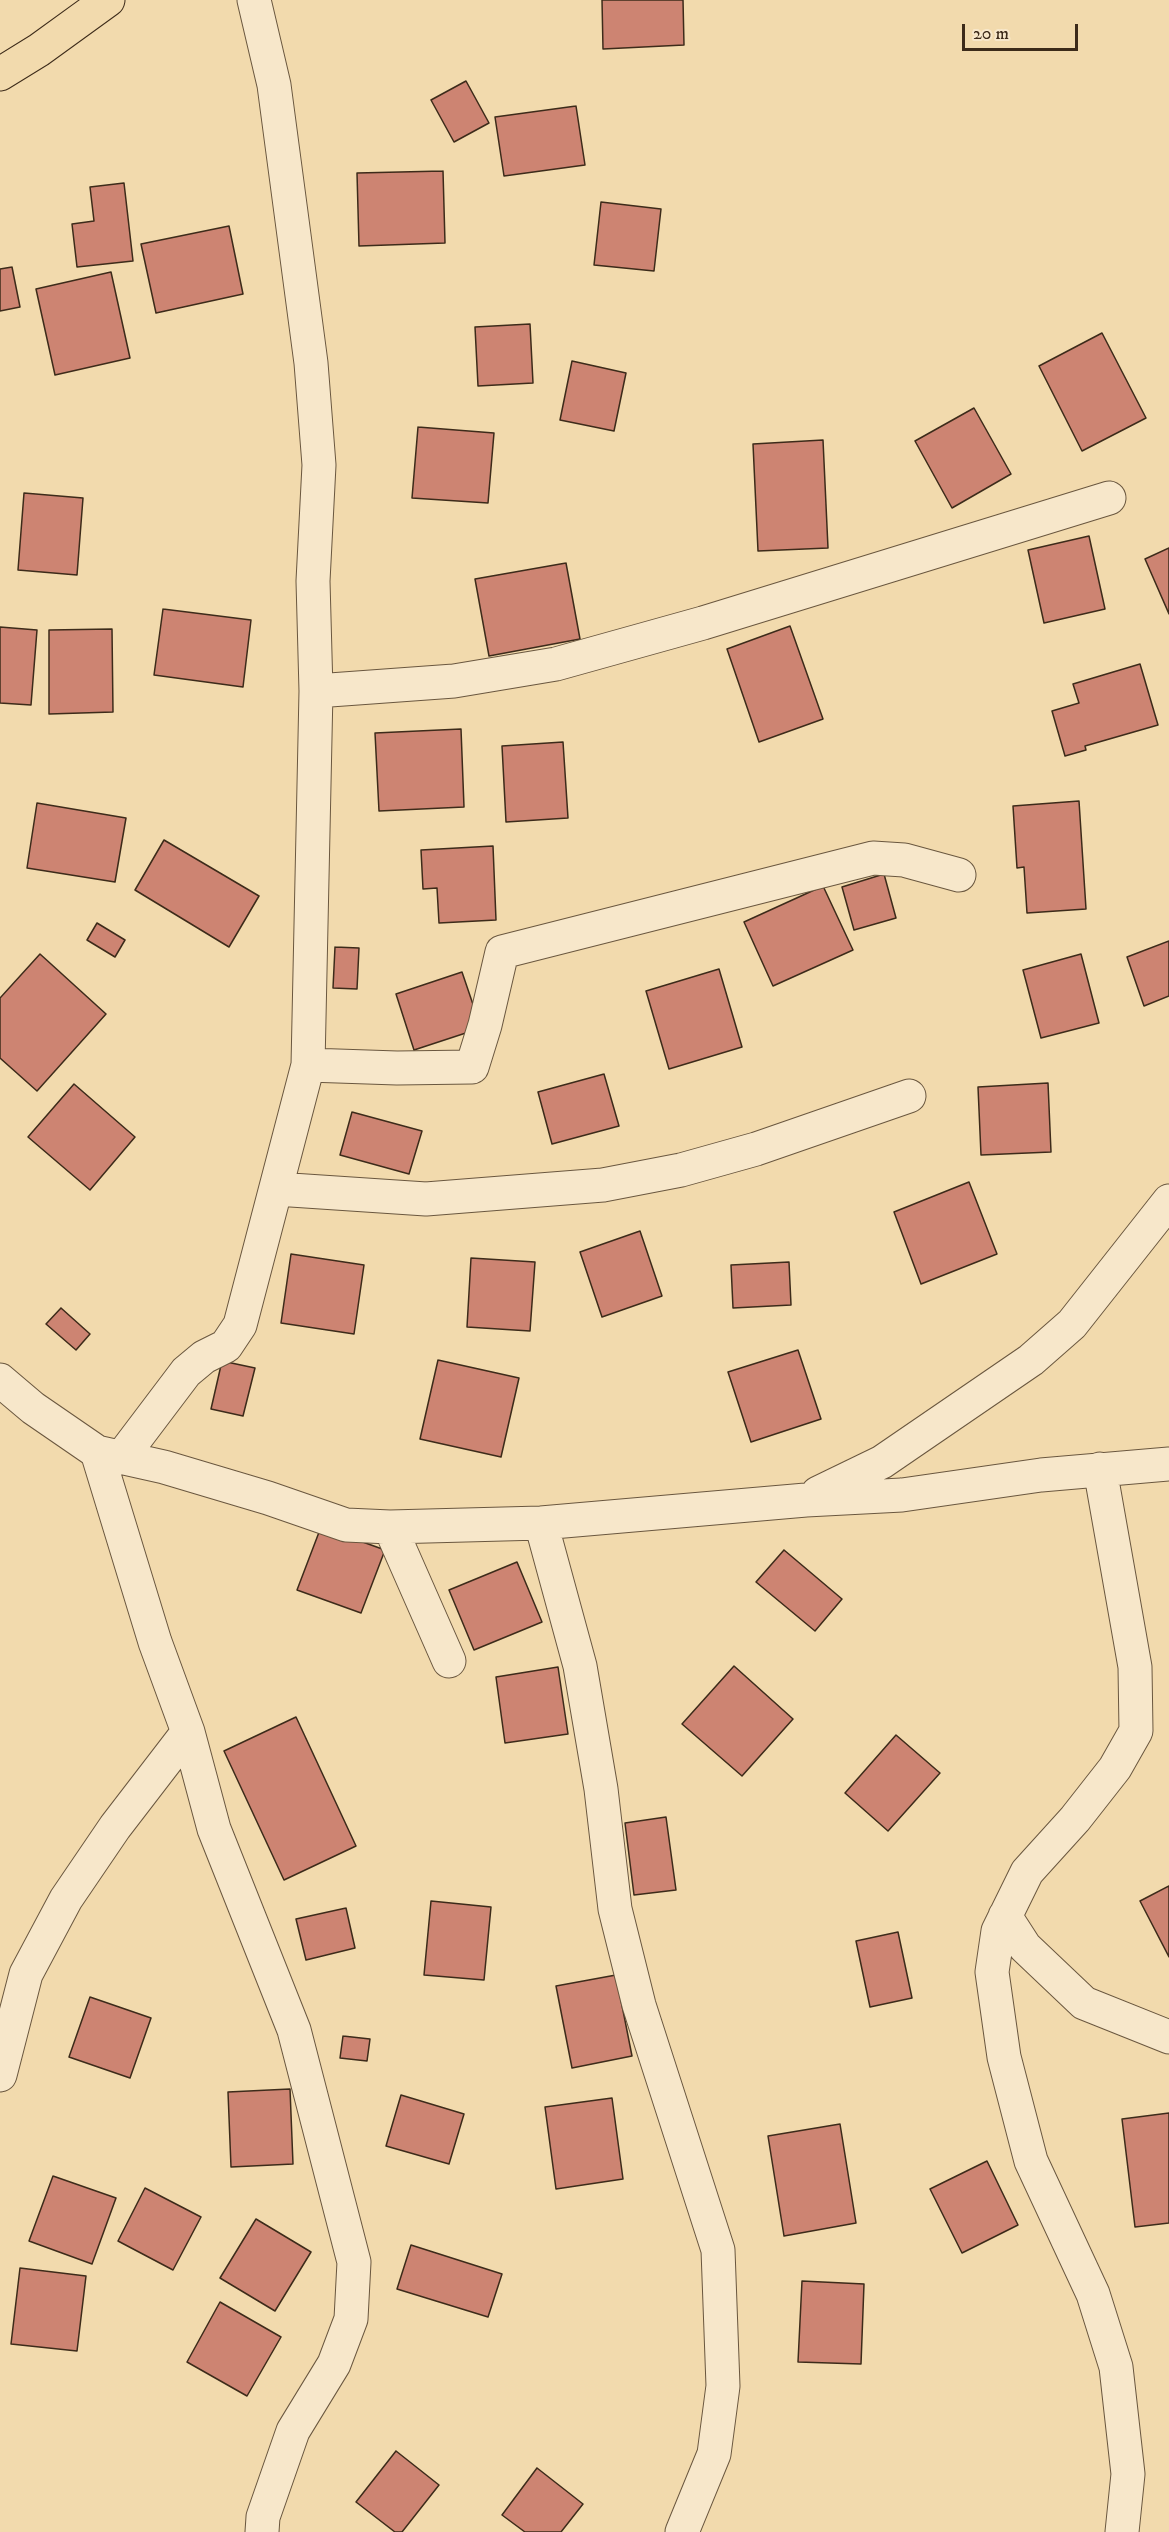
<!DOCTYPE html>
<style>
body{margin:0}
#map{position:relative;width:1169px;height:2532px;overflow:hidden;background:#f2daad;font-family:"IM FELL DW Pica",serif}
canvas{display:block}
.scale{position:absolute;left:962px;top:24px;width:116px;height:27px;box-sizing:border-box;border:3px solid #3d2b1a;border-top:0;padding-left:8px;font-size:18px;line-height:21px;white-space:nowrap;color:#3d2b1a;-webkit-text-stroke:4px #f7e7ca;paint-order:stroke}
</style>
<div id="map">
<canvas width="1169" height="2532"></canvas>
<div class="scale">20 m</div>
</div>
<script>
const g = document.querySelector('canvas').getContext('2d');
g.lineJoin = 'round';
function fill(path, color) { g.fillStyle = color; g.fill(path, 'evenodd'); }
const toPath = rows => new Path2D(rows.map(r => 'M' + r).join(''));
function trace(path, color, width, dash) { g.strokeStyle = color; g.lineWidth = width; g.lineCap = dash ? 'butt' : 'round'; g.setLineDash(dash || []); g.stroke(path); }
const building = toPath([
 [602,0,683,0,684,45,603,49,602,0],
 [466,81,489,123,454,142,431,100,466,81],
 [576,106,585,165,504,176,495,117,576,106],
 [443,171,445,243,359,246,357,173,443,171],
 [124,183,133,261,77,267,72,224,94,221,90,187,124,183],
 [601,202,661,209,654,271,594,265,601,202],
 [229,226,243,294,156,313,141,244,229,226],
 [12,267,20,307,0,311,0,269,12,267],
 [111,272,130,358,55,375,36,289,111,272],
 [530,324,533,383,478,386,475,327,530,324],
 [1102,333,1146,418,1082,451,1039,366,1102,333],
 [572,361,626,373,614,431,560,420,572,361],
 [974,408,1011,474,952,508,915,441,974,408],
 [418,427,494,433,488,503,412,498,418,427],
 [823,440,828,548,758,551,753,444,823,440],
 [24,493,83,498,77,575,18,570,24,493],
 [1089,536,1105,609,1044,623,1028,550,1089,536],
 [1169,548,1169,614,1145,559,1169,548],
 [566,563,580,639,489,656,475,579,566,563],
 [163,609,251,620,243,687,154,675,163,609],
 [790,626,823,719,759,742,727,649,790,626],
 [0,627,37,630,31,705,0,703,0,627],
 [112,629,113,712,49,714,49,630,112,629],
 [1140,664,1158,725,1085,746,1086,750,1065,756,1052,711,1079,703,1073,684,1140,664],
 [461,729,464,807,379,811,375,733,461,729],
 [563,742,568,818,506,822,502,746,563,742],
 [1079,801,1086,909,1027,913,1024,867,1017,868,1013,806,1079,801],
 [37,803,126,818,115,882,27,868,37,803],
 [164,840,259,896,229,947,135,890,164,840],
 [493,846,496,920,439,923,437,888,423,889,421,850,493,846],
 [884,874,896,918,854,930,842,887,884,874],
 [823,886,853,950,773,986,744,922,823,886],
 [97,923,125,940,115,957,87,940,97,923],
 [1169,941,1169,996,1144,1006,1127,957,1169,941],
 [335,947,359,948,357,989,333,988,335,947],
 [40,954,106,1014,37,1091,0,1058,0,998,40,954],
 [1081,954,1099,1023,1041,1038,1023,970,1081,954],
 [719,969,742,1047,669,1069,646,991,719,969],
 [462,972,481,1028,414,1050,396,994,462,972],
 [604,1074,619,1126,552,1144,538,1092,604,1074],
 [1048,1083,1051,1152,981,1155,978,1087,1048,1083],
 [74,1084,135,1137,90,1190,28,1137,74,1084],
 [352,1112,422,1131,409,1174,340,1155,352,1112],
 [969,1182,997,1254,921,1284,894,1212,969,1182],
 [640,1231,662,1296,602,1317,580,1252,640,1231],
 [291,1254,364,1265,354,1334,281,1323,291,1254],
 [471,1258,535,1262,530,1331,467,1327,471,1258],
 [789,1262,791,1305,733,1308,731,1265,789,1262],
 [61,1308,90,1334,76,1350,46,1324,61,1308],
 [798,1350,821,1419,751,1442,728,1372,798,1350],
 [438,1360,519,1378,501,1457,420,1439,438,1360],
 [222,1361,255,1368,243,1416,211,1409,222,1361],
 [321,1527,385,1550,361,1613,297,1590,321,1527],
 [784,1550,842,1599,815,1631,756,1582,784,1550],
 [517,1562,542,1622,474,1650,449,1590,517,1562],
 [734,1666,793,1719,742,1776,682,1724,734,1666],
 [558,1667,568,1734,505,1743,496,1677,558,1667],
 [296,1717,356,1846,284,1880,224,1751,296,1717],
 [896,1735,940,1773,888,1831,845,1793,896,1735],
 [666,1817,676,1890,634,1895,625,1823,666,1817],
 [1169,1886,1169,1957,1140,1901,1169,1886],
 [431,1901,491,1907,484,1980,424,1975,431,1901],
 [346,1908,355,1948,306,1960,296,1919,346,1908],
 [898,1932,912,1998,870,2007,856,1941,898,1932],
 [616,1975,632,2056,572,2068,556,1986,616,1975],
 [90,1997,151,2018,130,2078,69,2057,90,1997],
 [343,2036,370,2039,367,2061,340,2058,343,2036],
 [290,2089,293,2164,231,2167,228,2092,290,2089],
 [401,2095,464,2114,449,2164,386,2146,401,2095],
 [612,2098,623,2179,556,2189,545,2107,612,2098],
 [1169,2113,1169,2223,1135,2227,1122,2119,1169,2113],
 [840,2124,856,2223,784,2236,768,2136,840,2124],
 [987,2161,1018,2225,962,2253,930,2189,987,2161],
 [53,2176,116,2198,92,2264,29,2241,53,2176],
 [145,2188,201,2217,173,2270,118,2241,145,2188],
 [256,2219,311,2252,275,2311,220,2278,256,2219],
 [411,2245,502,2274,488,2317,397,2289,411,2245],
 [20,2268,86,2276,77,2351,11,2344,20,2268],
 [802,2281,864,2284,861,2364,798,2362,802,2281],
 [220,2302,281,2337,247,2396,187,2362,220,2302],
 [396,2451,439,2485,402,2532,395,2532,356,2502,396,2451],
 [537,2468,583,2504,561,2532,525,2532,502,2515,537,2468]
]);
fill(building, '#cd8472');
trace(building, '#3d2b1a', 1.5);
const minor = toPath([
 [316,691,454,681,556,664,703,623,1109,498],
 [308,1065,397,1068,472,1067,485,1025,502,952,873,858,904,860,959,875],
 [276,1189,426,1199,603,1185,681,1170,756,1149,909,1096],
 [0,1380,33,1408,97,1452,164,1467,268,1498,346,1525,390,1527,541,1523,806,1500,902,1495,1041,1475,1169,1464],
 [97,1452,155,1642,188,1732,214,1829,294,2030,354,2262,351,2319,334,2364,293,2431,263,2517,262,2532],
 [121,1458,186,1372,204,1357,226,1346,240,1325,308,1065,316,691,313,581,319,465,311,363,274,85,254,0],
 [1100,1469,1135,1667,1136,1731,1115,1768,1075,1819,1027,1872,998,1931,992,1972,1004,2057,1031,2161,1093,2294,1116,2367,1128,2474,1122,2532],
 [818,1493,882,1462,1031,1360,1072,1324,1169,1201],
 [541,1523,580,1666,601,1789,615,1909,639,2005,718,2250,723,2386,714,2454,682,2532],
 [390,1527,449,1661],
 [1005,1916,1025,1947,1084,2003,1169,2037],
 [0,2075,26,1974,66,1899,115,1827,188,1732]
]);
const major = toPath([
 [0,74,39,50,108,0]
]);
trace(minor, '#6a573f', 35);
trace(major, '#3d2b1a', 35);
trace(minor, '#f7e7ca', 33);
trace(major, '#f2daad', 33);
</script>
